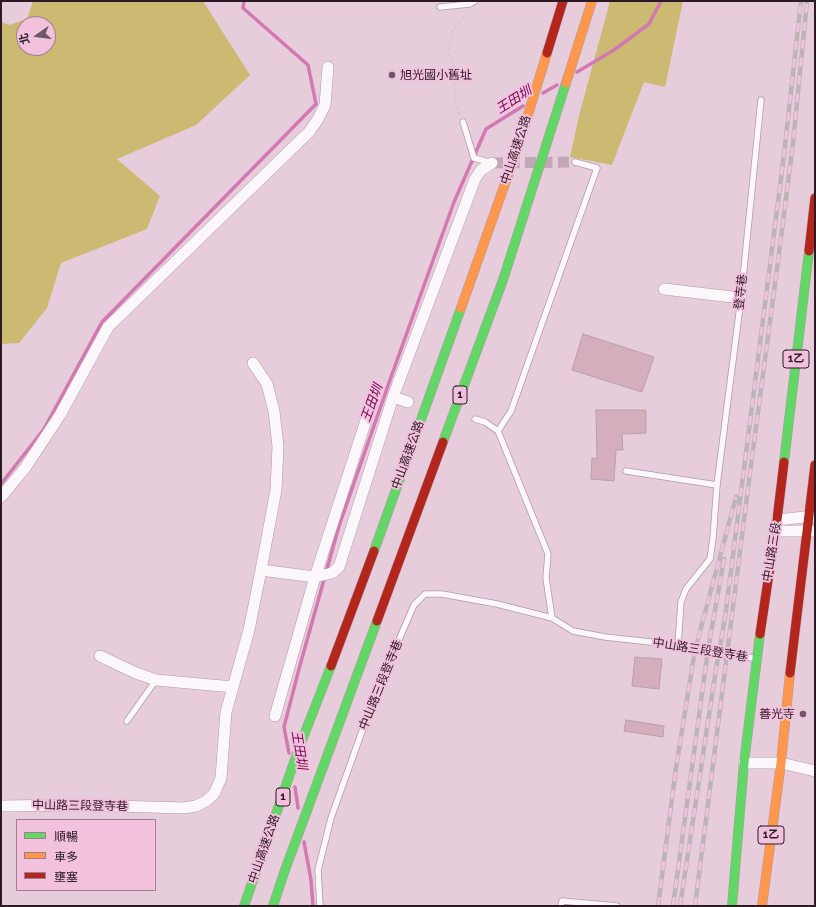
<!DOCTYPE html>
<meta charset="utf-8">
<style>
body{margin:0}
#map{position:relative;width:816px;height:907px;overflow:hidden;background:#e7ccdb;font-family:Raleway,"Noto Sans TC",sans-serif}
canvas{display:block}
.frame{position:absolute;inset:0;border:2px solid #2c1a25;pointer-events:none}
.legend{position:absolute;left:16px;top:819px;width:140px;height:72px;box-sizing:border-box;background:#f2c1dc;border:1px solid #a37e93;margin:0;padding:5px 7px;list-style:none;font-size:12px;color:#2c1a25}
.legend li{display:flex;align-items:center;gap:8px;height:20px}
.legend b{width:20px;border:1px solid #a37e93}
.north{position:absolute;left:16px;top:16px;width:40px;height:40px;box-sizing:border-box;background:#f2c1dc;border:1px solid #a37e93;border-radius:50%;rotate:256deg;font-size:11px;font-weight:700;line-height:16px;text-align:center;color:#2c1a25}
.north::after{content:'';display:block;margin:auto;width:14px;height:18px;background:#6d5865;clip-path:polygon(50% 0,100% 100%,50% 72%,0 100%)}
</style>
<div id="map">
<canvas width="816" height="907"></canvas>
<div class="frame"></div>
<ul class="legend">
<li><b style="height:5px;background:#63d668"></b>順暢</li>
<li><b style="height:5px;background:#ff974d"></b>車多</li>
<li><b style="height:5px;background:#b3261e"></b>壅塞</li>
</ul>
<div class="north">北</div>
</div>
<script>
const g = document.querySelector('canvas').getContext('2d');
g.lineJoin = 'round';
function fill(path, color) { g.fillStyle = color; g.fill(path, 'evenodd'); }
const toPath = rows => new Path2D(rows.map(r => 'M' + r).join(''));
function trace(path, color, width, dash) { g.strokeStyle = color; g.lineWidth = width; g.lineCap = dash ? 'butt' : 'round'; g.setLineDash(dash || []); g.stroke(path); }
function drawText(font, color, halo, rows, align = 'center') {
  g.font = font + ' Raleway,"Noto Sans TC",sans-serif'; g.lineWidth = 4; g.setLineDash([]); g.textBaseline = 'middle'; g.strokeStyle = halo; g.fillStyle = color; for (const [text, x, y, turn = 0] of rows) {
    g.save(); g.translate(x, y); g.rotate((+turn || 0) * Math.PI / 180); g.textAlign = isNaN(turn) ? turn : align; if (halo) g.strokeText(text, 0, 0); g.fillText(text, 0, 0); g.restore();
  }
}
fill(toPath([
 [33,1,203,1,250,75,196,125,117,159,160,196,147,229,61,263,47,308,19,343,1,344,1,22,9,25,27,19],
 [24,24,48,24,48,48,24,48],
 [610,1,683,1,665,87,644,82,612,165,570,157,580,112]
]), '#ccb972');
trace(toPath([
 [577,72,614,50,649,24,661,1],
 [543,93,557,85],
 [1,484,44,429,102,322,316,104,308,65,243,8,244,1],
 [289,753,284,727,299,669,339,526,391,377,454,202,486,129,523,106],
 [295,787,298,808],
 [304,842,311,880,313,906]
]), '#d379b2', 3.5);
const building = toPath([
 [583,334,654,357,642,392,572,370,583,334],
 [596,410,646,410,646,433,622,434,623,450,616,450,614,481,591,479,592,458,597,459,596,410],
 [635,657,662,659,659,689,632,686,635,657],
 [626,720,664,726,663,737,624,731,626,720]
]);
fill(building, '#d4aebc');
trace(building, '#b6a0a9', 1);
trace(toPath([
 [492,163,575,162]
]), '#c2a8b7', 11, [11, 5.5]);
const lane = toPath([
 [440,7,470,4,475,1],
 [463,122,474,158,492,163],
 [475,419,485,422,498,431,548,554,546,578,552,618,573,631,605,637,678,645,695,650,708,650,753,658],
 [498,431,511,411,597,168,575,162],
 [626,471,717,485],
 [678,645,681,602,686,589,710,559,713,538,717,485,741,298,761,100],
 [127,721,156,680],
 [320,906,318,870,331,818,375,695,414,605,425,594,442,594,497,604,552,618],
 [561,906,562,901,617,906]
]);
const street = toPath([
 [664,289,741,298],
 [253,363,267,384,274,411,278,446,276,490,261,570],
 [393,397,475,179,481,170,492,163],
 [1,497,25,468,60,415,108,327,309,132,318,119,325,105,328,67],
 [777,520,814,516],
 [776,531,812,531],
 [100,656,136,673,156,680,233,687],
 [275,716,315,577,372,402],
 [744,763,781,763,815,771],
 [1,806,79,805,184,808,196,806,206,801,214,794,221,778,226,712,249,630,261,570,315,577,332,573,339,567,393,397,408,402]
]);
const fast = toPath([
 [443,442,503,280,566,83],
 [784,462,809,251],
 [374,551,461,308],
 [244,906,299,748,331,666],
 [273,906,285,870,377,621],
 [732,906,744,763,760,634]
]);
const slow = toPath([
 [566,83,592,1],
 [461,308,518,147,547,53],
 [762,906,781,763,790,673]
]);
const jam = toPath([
 [547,53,563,1],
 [809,251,815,198],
 [377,621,443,442],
 [760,634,777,520,784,462],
 [331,666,374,551],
 [790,673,815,465]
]);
trace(lane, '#af9aa6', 7);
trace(street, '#af9aa6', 12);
trace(fast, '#b49a9c', 10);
trace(slow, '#b49a9c', 10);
trace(jam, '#b49a9c', 10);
trace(toPath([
 [460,115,456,106,454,69,449,54,451,33,466,13]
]), '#d3ccd0', 2, [3, 3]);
trace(lane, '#fbf7fa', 5.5);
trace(street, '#fbf7fa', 11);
trace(fast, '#63d668', 9);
trace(slow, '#ff974d', 9);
trace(jam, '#b3261e', 9);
const rail = toPath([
 [658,906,676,768,695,650,736,497],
 [673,906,708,650,724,559],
 [680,906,716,669,725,618,784,155,801,1],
 [695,906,751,465,778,261,793,143,807,1]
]);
trace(rail, '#bcb4b8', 4.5);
trace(rail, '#f2c1dc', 3, [9]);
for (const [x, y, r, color] of [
 [392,75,4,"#6d5865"],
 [803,714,4,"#6d5865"]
]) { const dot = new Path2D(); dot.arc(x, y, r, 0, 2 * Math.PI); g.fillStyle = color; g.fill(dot); trace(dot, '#f2c1dc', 1.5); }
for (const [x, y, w] of [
 [796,359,26],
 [460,395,14],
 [283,797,14],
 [771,835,26]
]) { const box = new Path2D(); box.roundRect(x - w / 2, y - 9, w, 18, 3); g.fillStyle = '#f2c1dc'; g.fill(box); trace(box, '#2c1a25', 1); }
drawText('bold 11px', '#2c1a25', null, [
 ["1乙",796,359],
 ["1",460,395],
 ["1",283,797],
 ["1乙",771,835]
]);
drawText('12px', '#2c1a25', '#f2c1dc', [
 ["旭光國小舊址",400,75],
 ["善光寺",795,714,"right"]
], 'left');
drawText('12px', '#2c1a25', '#f2c1dc', [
 ["中山高速公路",516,150,-72],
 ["登寺巷",741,292,-84],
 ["中山高速公路",408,455,-70],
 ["中山路三段",772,552,-81],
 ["中山路三段登寺巷",700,650,9],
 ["中山路三段登寺巷",381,685,-68],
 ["中山路三段登寺巷",80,806,1],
 ["中山高速公路",264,849,-71]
]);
drawText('italic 13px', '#750156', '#f2c1dc', [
 ["王田圳",514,100,-32],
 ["王田圳",372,403,-70],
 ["王田圳",299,750,81]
]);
</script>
